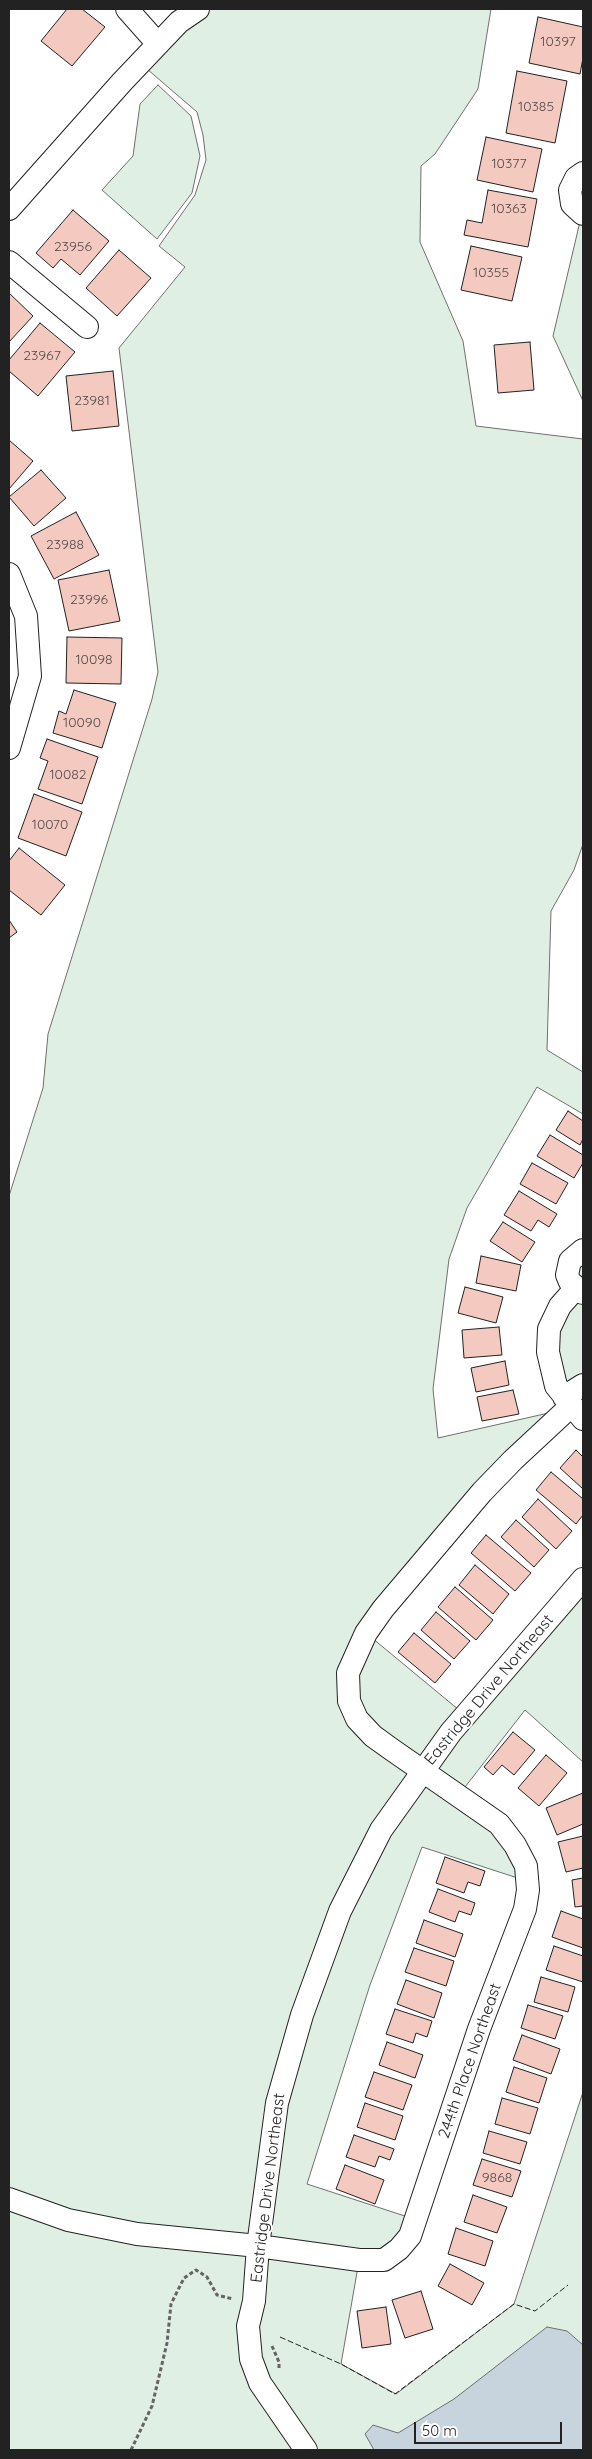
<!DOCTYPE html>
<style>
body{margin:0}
#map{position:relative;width:592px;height:2459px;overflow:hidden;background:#fff;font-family:Quicksand,sans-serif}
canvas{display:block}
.frame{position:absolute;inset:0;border:10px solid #222;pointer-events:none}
.scale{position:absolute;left:414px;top:2422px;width:148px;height:22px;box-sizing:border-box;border:2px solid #222;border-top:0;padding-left:6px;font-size:15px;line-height:18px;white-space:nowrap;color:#222;-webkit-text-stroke:4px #fff;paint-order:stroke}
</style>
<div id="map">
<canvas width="592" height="2459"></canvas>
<div class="frame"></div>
<div class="scale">50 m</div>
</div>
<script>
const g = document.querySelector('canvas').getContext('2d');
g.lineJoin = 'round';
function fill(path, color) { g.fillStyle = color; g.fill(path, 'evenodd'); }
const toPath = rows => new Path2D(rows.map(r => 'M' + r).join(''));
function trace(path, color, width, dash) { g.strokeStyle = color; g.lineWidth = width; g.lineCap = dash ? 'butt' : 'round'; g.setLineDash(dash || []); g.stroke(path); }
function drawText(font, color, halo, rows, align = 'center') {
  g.font = font + ' Quicksand,sans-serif'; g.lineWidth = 4; g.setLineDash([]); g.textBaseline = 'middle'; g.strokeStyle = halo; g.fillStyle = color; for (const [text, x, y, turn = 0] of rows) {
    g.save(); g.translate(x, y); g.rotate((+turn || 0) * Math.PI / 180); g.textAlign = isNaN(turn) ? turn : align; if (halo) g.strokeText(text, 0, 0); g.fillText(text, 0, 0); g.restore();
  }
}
const green = toPath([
 [198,9,491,9,478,89,435,154,421,166,420,242,463,341,476,426,583,439,583,844,574,870,551,911,547,1050,583,1072,583,1114,537,1087,467,1208,449,1259,433,1389,438,1438,553,1412,366,1633,465,1715,583,1579,583,1762,525,1710,458,1796,499,1824,527,1881,422,1847,370,1985,307,2184,417,2220,410,2236,359,2261,341,2364,396,2394,514,2304,583,2092,583,2450,9,2450,9,1196,43,1088,48,1034,152,699,158,672,119,348,185,267,159,246,195,195,206,160,203,135,197,112,140,63,198,9],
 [158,85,191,116,200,156,192,193,157,239,102,190,133,156,140,104,158,85],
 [582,213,583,214,583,401,553,336,582,213],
 [583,1250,583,1385,556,1386,560,1306,583,1250]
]);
fill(green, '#e0efe3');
trace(green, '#6f6f6f', 1);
const water = toPath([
 [547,2327,567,2331,583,2345,583,2450,374,2450,365,2434,373,2425,398,2433,454,2399,547,2327]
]);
fill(water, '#c7d3dd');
trace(water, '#6f6f6f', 1);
const building = toPath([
 [67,9,82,9,105,27,72,66,41,41,67,9],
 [538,17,583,27,583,58,580,74,529,63,538,17],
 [517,71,567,81,555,143,506,133,517,71],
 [486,137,542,149,533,192,477,180,486,137],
 [488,190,537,199,528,247,464,235,467,220,482,223,488,190],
 [73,210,109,241,80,275,61,259,53,268,36,253,73,210],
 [471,246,522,257,512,301,461,290,471,246],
 [119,250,151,278,117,316,86,288,119,250],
 [9,293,33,316,9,342,9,293],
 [40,323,75,352,38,396,9,371,9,360,40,323],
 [530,342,534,390,498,393,494,345,530,342],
 [113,371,119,426,72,431,66,376,113,371],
 [9,440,33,461,9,489,9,440],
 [41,470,66,498,34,526,9,497,41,470],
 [76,512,99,555,54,579,31,536,76,512],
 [109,570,120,621,69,631,58,580,109,570],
 [67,637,122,638,121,684,66,683,67,637],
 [74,690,116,703,102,748,53,733,59,711,66,714,74,690],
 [47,739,98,757,82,804,38,789,48,761,40,758,47,739],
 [34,794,82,812,66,856,18,838,34,794],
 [19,848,65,885,41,915,9,890,9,861,19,848],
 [9,920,17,932,9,938,9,920],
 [568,1111,583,1121,583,1139,580,1145,556,1130,568,1111],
 [550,1135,583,1155,583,1163,574,1178,537,1156,550,1135],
 [532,1163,568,1183,556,1204,520,1184,532,1163],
 [519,1191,557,1214,549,1227,538,1220,531,1231,504,1215,519,1191],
 [503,1222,535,1242,522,1262,490,1241,503,1222],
 [481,1256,521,1265,516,1291,476,1283,481,1256],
 [465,1287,503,1297,496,1323,458,1313,465,1287],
 [499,1327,502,1355,464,1358,462,1330,499,1327],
 [505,1361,509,1385,476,1392,471,1368,505,1361],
 [513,1390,519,1414,482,1421,477,1397,513,1390],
 [576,1450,583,1457,583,1489,560,1468,576,1450],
 [551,1472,583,1499,583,1515,576,1524,536,1490,551,1472],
 [538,1499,572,1531,556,1549,522,1517,538,1499],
 [516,1520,549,1550,534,1567,501,1537,516,1520],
 [486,1535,531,1573,515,1591,471,1553,486,1535],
 [475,1565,509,1594,493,1614,459,1585,475,1565],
 [455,1587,493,1620,476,1640,438,1607,455,1587],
 [436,1612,470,1641,454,1659,421,1630,436,1612],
 [414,1633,451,1664,435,1683,398,1652,414,1633],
 [513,1732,535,1750,514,1775,502,1765,493,1775,484,1767,513,1732],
 [546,1755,567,1773,539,1806,518,1788,546,1755],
 [583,1793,583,1824,557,1835,546,1808,583,1793],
 [583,1836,583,1868,566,1872,558,1842,583,1836],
 [445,1857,485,1871,480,1886,468,1882,464,1893,436,1883,445,1857],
 [583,1878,583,1906,575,1907,572,1880,583,1878],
 [438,1889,475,1903,471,1915,459,1911,455,1922,429,1912,438,1889],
 [561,1911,583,1919,583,1948,552,1937,561,1911],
 [424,1920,463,1934,455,1957,416,1943,424,1920],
 [554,1946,583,1956,583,1982,546,1970,554,1946],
 [414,1948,454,1961,446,1986,405,1972,414,1948],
 [541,1977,575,1987,568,2012,534,2002,541,1977],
 [406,1980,442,1993,434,2018,397,2004,406,1980],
 [528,2005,563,2016,555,2039,521,2028,528,2005],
 [395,2009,432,2021,427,2037,416,2033,413,2043,386,2034,395,2009],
 [522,2035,560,2049,551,2074,513,2060,522,2035],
 [387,2042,423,2055,415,2078,379,2065,387,2042],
 [514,2067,547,2078,539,2103,506,2092,514,2067],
 [374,2072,412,2085,403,2110,365,2097,374,2072],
 [502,2098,538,2108,530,2134,495,2124,502,2098],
 [365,2103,403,2116,395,2140,357,2127,365,2103],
 [489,2131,527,2142,520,2164,483,2153,489,2131],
 [354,2135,394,2149,390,2160,379,2156,375,2167,346,2157,354,2135],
 [482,2159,521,2171,512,2197,473,2185,482,2159],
 [345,2165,384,2180,375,2204,336,2189,345,2165],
 [473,2195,507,2207,497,2233,464,2222,473,2195],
 [456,2228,493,2241,485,2266,448,2254,456,2228],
 [450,2264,484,2283,472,2305,438,2286,450,2264],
 [421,2291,433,2329,405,2338,392,2300,421,2291],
 [386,2307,391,2344,362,2348,357,2311,386,2307]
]);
fill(building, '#f3c9c0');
trace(building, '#222', 1);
const minor = toPath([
 [127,9,158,44],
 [583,173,576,178,570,190,572,204,583,214],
 [9,209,122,82,179,22,198,9],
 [9,262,87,327],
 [9,574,26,616,30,676,9,748],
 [583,1250,570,1261,567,1275,570,1282,583,1293],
 [576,1288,560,1306,549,1329,548,1352,556,1386,583,1419],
 [564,1397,583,1385],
 [9,2199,68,2220,137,2234,258,2246,359,2260,384,2260,399,2249,410,2236,479,2029,525,1909,528,1890,526,1866,515,1845,499,1824,391,1749,373,1736,357,1719,349,1701,348,1673,366,1633,383,1609,482,1492,513,1460,571,1406],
 [306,2450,260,2383,251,2359,248,2326,254,2301,258,2246,277,2103,302,2015,340,1911,381,1830,451,1732,583,1579]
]);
trace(minor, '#222', 24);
trace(toPath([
 [272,2346,279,2362,279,2370],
 [131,2450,152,2406,167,2343,171,2304,184,2278,196,2270,207,2277,217,2295,233,2299]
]), '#646464', 3, [4, 2.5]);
trace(minor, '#fff', 22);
trace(toPath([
 [280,2337,341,2364,395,2394,514,2304,535,2311,568,2285]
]), '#222', 1, [6, 2.5]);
drawText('14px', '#564c4a', null, [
 ["10397",558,42],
 ["10385",536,107],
 ["10377",509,164],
 ["10363",509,209],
 ["23956",73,247],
 ["10355",491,273],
 ["23967",42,356],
 ["23981",92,401],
 ["23988",65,545],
 ["23996",89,600],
 ["10098",94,660],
 ["10090",82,723],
 ["10082",68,775],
 ["10070",50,825],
 ["9868",497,2178]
]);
drawText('16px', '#222', '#fff', [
 ["Eastridge Drive Northeast",489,1690,-50],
 ["244th Place Northeast",470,2061,-71],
 ["Eastridge Drive Northeast",268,2188,-83]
]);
</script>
